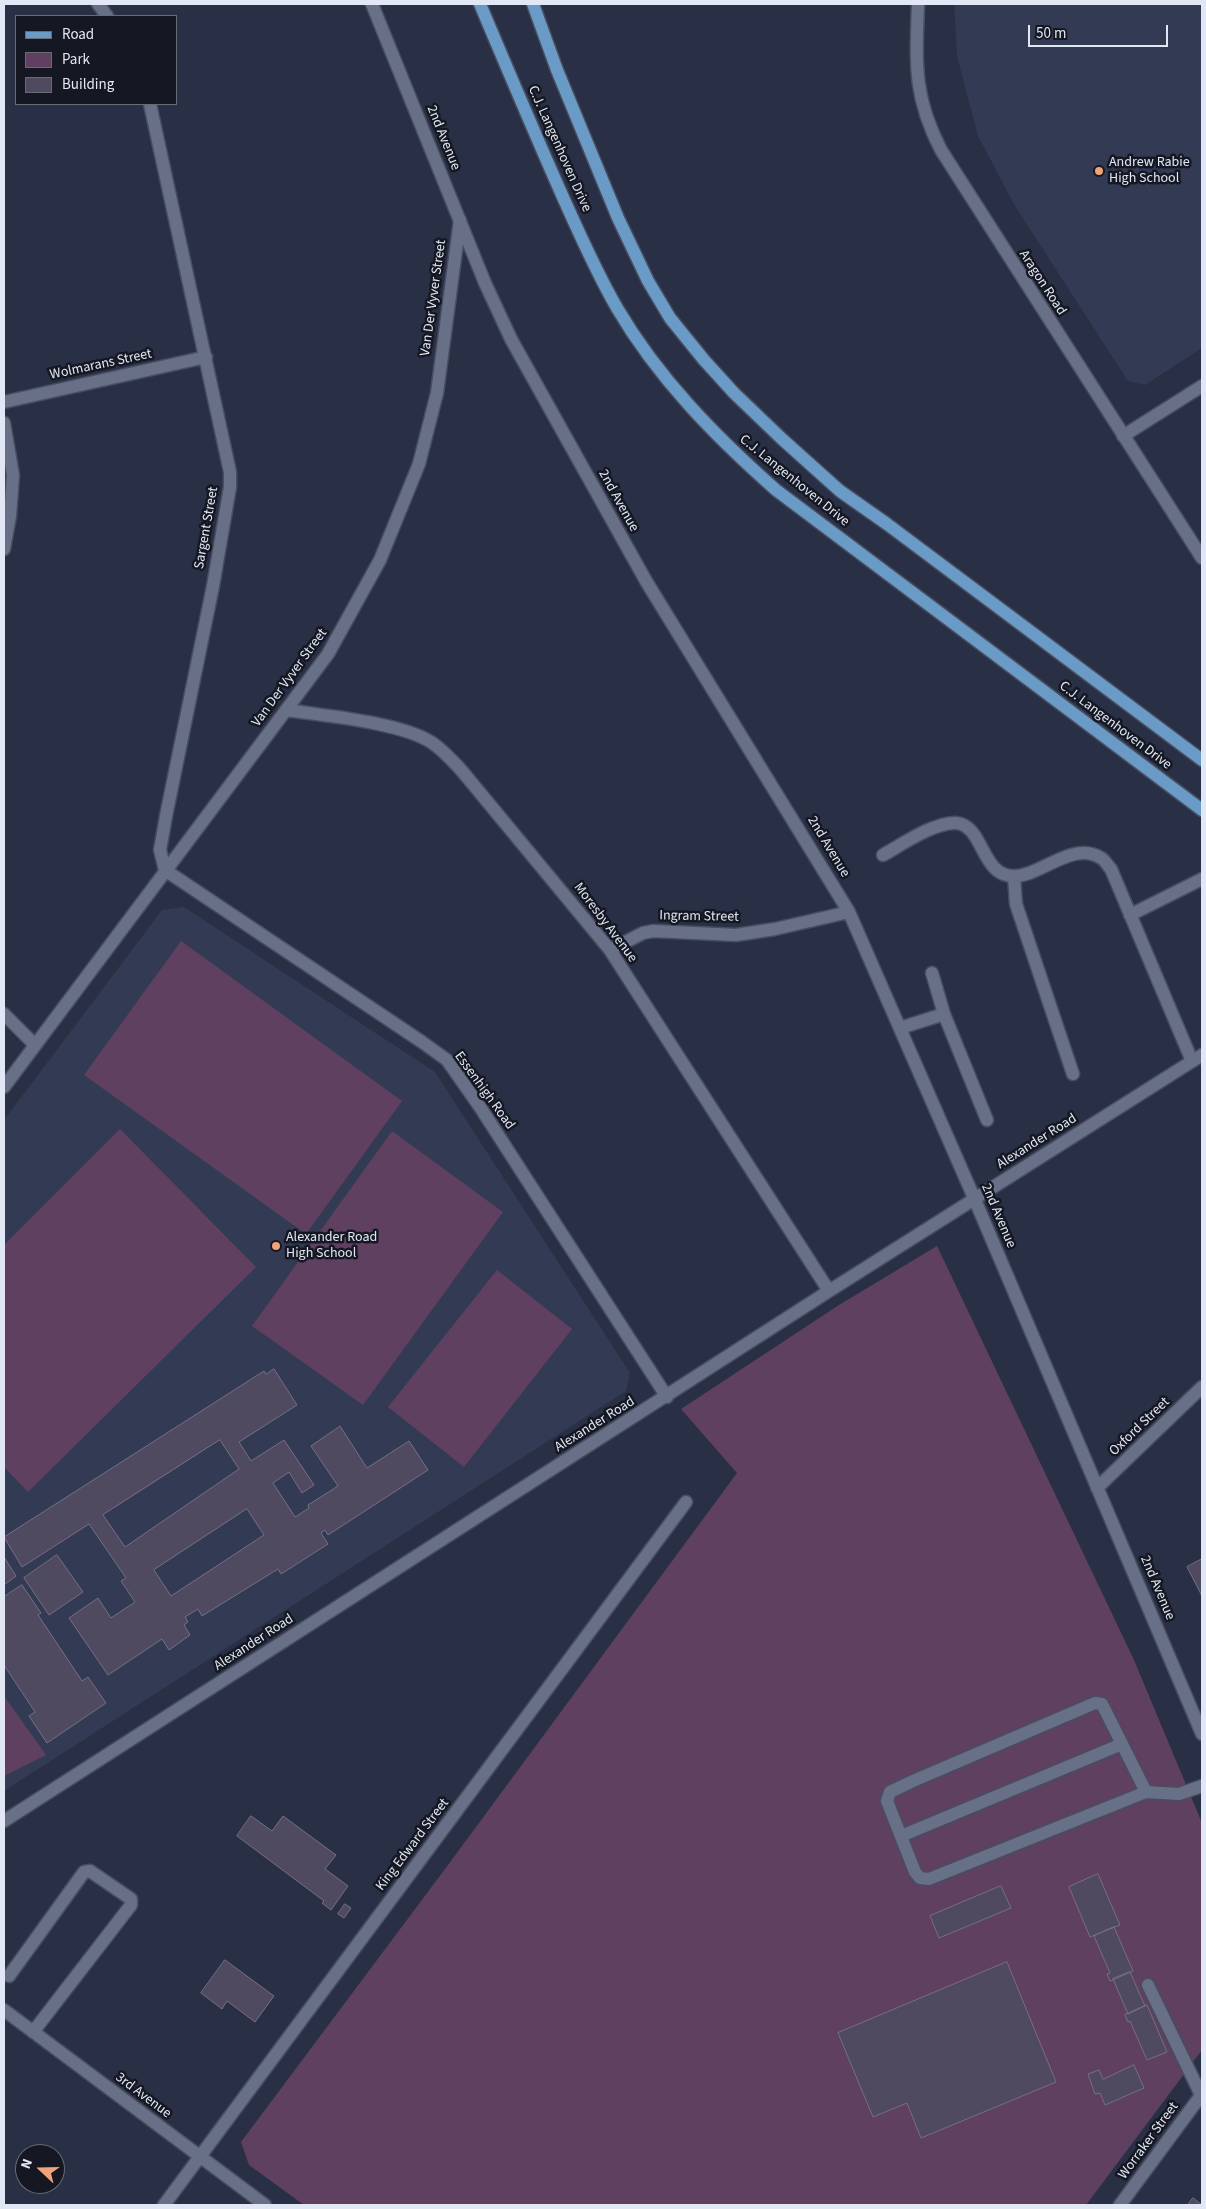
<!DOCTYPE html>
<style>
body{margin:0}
#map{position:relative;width:1206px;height:2209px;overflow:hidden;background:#293045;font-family:"Source Sans 3",sans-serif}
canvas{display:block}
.frame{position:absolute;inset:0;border:5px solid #e2e7f5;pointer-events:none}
.legend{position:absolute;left:15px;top:15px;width:162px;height:90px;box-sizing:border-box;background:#151822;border:1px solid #676b76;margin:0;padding:6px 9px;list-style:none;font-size:15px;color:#e2e7f5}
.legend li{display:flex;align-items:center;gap:10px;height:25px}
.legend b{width:25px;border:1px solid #676b76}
.north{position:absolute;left:15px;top:2144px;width:50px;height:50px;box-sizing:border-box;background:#151822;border:1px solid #676b76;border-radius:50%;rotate:291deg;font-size:14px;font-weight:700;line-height:20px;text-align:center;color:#e2e7f5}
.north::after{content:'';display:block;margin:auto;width:18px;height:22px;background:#f0a27a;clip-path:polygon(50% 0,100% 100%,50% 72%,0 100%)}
.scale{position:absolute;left:1028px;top:25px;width:140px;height:22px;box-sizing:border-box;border:2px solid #e2e7f5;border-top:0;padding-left:6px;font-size:15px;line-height:18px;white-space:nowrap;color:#e2e7f5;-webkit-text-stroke:4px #151822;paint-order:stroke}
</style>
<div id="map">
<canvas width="1206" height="2209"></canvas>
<div class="frame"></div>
<ul class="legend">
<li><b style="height:6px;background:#6a9bc6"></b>Road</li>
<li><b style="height:14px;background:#604061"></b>Park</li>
<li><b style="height:14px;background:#504a61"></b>Building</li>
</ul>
<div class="north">N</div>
<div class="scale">50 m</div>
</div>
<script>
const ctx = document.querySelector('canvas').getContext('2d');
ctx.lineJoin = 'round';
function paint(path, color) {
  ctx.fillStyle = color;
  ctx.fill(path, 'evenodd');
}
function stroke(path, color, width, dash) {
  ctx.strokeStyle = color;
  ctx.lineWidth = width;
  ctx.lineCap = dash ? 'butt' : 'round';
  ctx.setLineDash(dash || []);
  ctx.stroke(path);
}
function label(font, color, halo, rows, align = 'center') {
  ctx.font = font + ' "Source Sans 3",sans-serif';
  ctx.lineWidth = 5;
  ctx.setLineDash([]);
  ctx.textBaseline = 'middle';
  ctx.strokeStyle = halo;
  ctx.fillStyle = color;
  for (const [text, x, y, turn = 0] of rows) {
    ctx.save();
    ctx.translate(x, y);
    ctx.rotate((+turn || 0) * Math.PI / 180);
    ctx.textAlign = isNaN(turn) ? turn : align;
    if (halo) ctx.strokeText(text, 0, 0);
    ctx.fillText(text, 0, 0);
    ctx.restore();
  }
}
paint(new Path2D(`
 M954 4H1202V348L1145 385 1128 381 1015 206 978 136 957 56Z
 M184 907 435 1072 630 1373 626 1391 4 1791V1120L162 910Z`), '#323a54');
paint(new Path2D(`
 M181 941 402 1101 306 1234 84 1075Z
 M120 1129 256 1267 28 1492 4 1467V1245Z
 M392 1131 503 1212 363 1405 252 1326Z
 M937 1246 1134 1660 1202 1823V2050L1086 2205H304L249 2165 241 2142 448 1865 737 1473 681 1409 839 1305Z
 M497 1270 572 1329 464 1467 388 1407Z
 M4 1696 46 1755 4 1776Z`), '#604061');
const building = new Path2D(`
 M274 1369 297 1405 239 1442 251 1461 284 1440 314 1485 302 1493 289 1472 273 1483 295 1517 309 1508 308 1505 338 1486 311 1446 340 1426 367 1468 409 1441 428 1470 328 1535 325 1530 321 1533 328 1544 281 1574 278 1569 202 1616 198 1609 185 1617 188 1622 184 1625 190 1635 169 1650 162 1639 108 1675 69 1618 98 1598 111 1618 135 1602 121 1581 126 1578 89 1524 22 1567 4 1537 264 1371 266 1374ZM220 1440 239 1469 125 1547 103 1515ZM247 1509 264 1535 171 1596 154 1570Z
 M57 1555 83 1592 49 1615 24 1578Z
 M4 1557 16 1576 4 1585Z
 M1202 1559V1596L1187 1567Z
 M22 1585 41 1613 38 1615 82 1681 88 1677 106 1703 47 1743 29 1716 35 1712 4 1665V1597Z
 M251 1816 272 1831 283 1816 336 1855 325 1869 348 1886 331 1910 322 1903 324 1901 237 1836Z
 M1098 1874 1120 1925 1090 1937 1069 1887Z
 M1001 1886 1011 1908 939 1938 930 1916Z
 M345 1904 351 1908 344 1918 338 1914Z
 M1114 1927 1133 1971 1110 1981 1107 1974 1110 1973 1094 1936Z
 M225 1960 274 1996 255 2022 227 2001 222 2009 201 1993Z
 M1007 1962 1056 2082 921 2138 907 2103 873 2117 838 2033Z
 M1130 1972 1145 2006 1128 2014 1113 1979Z
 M1147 2005 1167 2052 1147 2060 1130 2021 1128 2022 1125 2015Z
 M1134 2065 1144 2088 1105 2105 1100 2093 1095 2094 1088 2074 1099 2070 1103 2079Z
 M1193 2198 1202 2205H1188Z`);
paint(building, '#504a61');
stroke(building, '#756e86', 1);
const minor = new Path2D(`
 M98 4 107 16
 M372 4 485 283 511 339 646 581 849 912 975 1200 1202 1734
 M918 4C916 63 913 96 941 150L1202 558
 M150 104 230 472V487L213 586 166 816 160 850 165 870 422 1042 447 1060 480 1107 667 1397
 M4 402 206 357
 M4 423 13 475 10 516 4 549
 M1123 436 1202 386
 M287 710C325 716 399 722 431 742 443 750 452 760 462 771L610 950 829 1291
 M883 855C901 845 934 822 956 823 984 825 981 877 1014 876 1041 876 1073 840 1101 858 1105 860 1108 866 1111 869L1192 1061
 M1014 876 1016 904 1073 1074
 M1130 915 1202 879
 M610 950 643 933 653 931 736 935 775 929 849 912
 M932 973 944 1014 987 1120
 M4 1014 35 1045
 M900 1028 944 1014
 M4 1087 328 654 380 560 419 464 437 393 460 220
 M1097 1488 1202 1387
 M1146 1792 1102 1704 1095 1703 913 1781 890 1792 887 1801 915 1872 920 1878 929 1879 1146 1792 1179 1794 1202 1786
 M4 1821 829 1291 1202 1055
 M901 1836 1122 1744
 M9 1976 84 1872 90 1871 131 1899V1905L33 2032
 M1148 1985 1201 2095
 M4 2010 265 2205
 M164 2205 686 1502
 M1120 2205 1202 2094`);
const major = new Path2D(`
 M480 4C507 68 534 132 562 195 579 233 596 272 617 308 658 378 715 436 776 490L1202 810
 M533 4 557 70 618 218 648 281 670 318 704 360 734 393 782 439 840 491 887 524 1202 760`);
stroke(minor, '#484d60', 15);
stroke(major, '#484d60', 15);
stroke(minor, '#687088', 12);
stroke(major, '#6a9bc6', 12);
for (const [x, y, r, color] of [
 [1099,171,5,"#f0a27a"],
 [276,1246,5,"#f0a27a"]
]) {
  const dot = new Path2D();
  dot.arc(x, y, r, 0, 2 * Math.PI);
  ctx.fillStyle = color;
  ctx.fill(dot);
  stroke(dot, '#151822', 2);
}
label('14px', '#e2e7f5', '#151822', [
 ["2nd Avenue",443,138,68],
 ["C.J. Langenhoven Drive",559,149,66],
 ["Aragon Road",1042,283,57],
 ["Van Der Vyver Street",434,298,-82],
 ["Wolmarans Street",101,365,-12],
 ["C.J. Langenhoven Drive",794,481,39],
 ["2nd Avenue",618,501,61],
 ["Sargent Street",207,528,-80],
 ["Van Der Vyver Street",290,678,-54],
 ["C.J. Langenhoven Drive",1115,726,37],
 ["2nd Avenue",828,847,59],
 ["Ingram Street",699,917,1],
 ["Moresby Avenue",605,923,53],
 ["Essenhigh Road",484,1091,54],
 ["Alexander Road",1037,1142,-32],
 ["2nd Avenue",998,1216,67],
 ["Alexander Road",595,1425,-32],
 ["Oxford Street",1140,1427,-44],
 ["2nd Avenue",1157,1588,67],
 ["Alexander Road",254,1643,-33],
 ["King Edward Street",413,1845,-53],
 ["3rd Avenue",143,2096,37],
 ["Worraker Street",1149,2141,-54]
]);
label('14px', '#e2e7f5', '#151822', [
 ["Andrew Rabie",1109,163],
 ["High School",1109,179],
 ["Alexander Road",286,1238],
 ["High School",286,1254]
], 'left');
</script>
